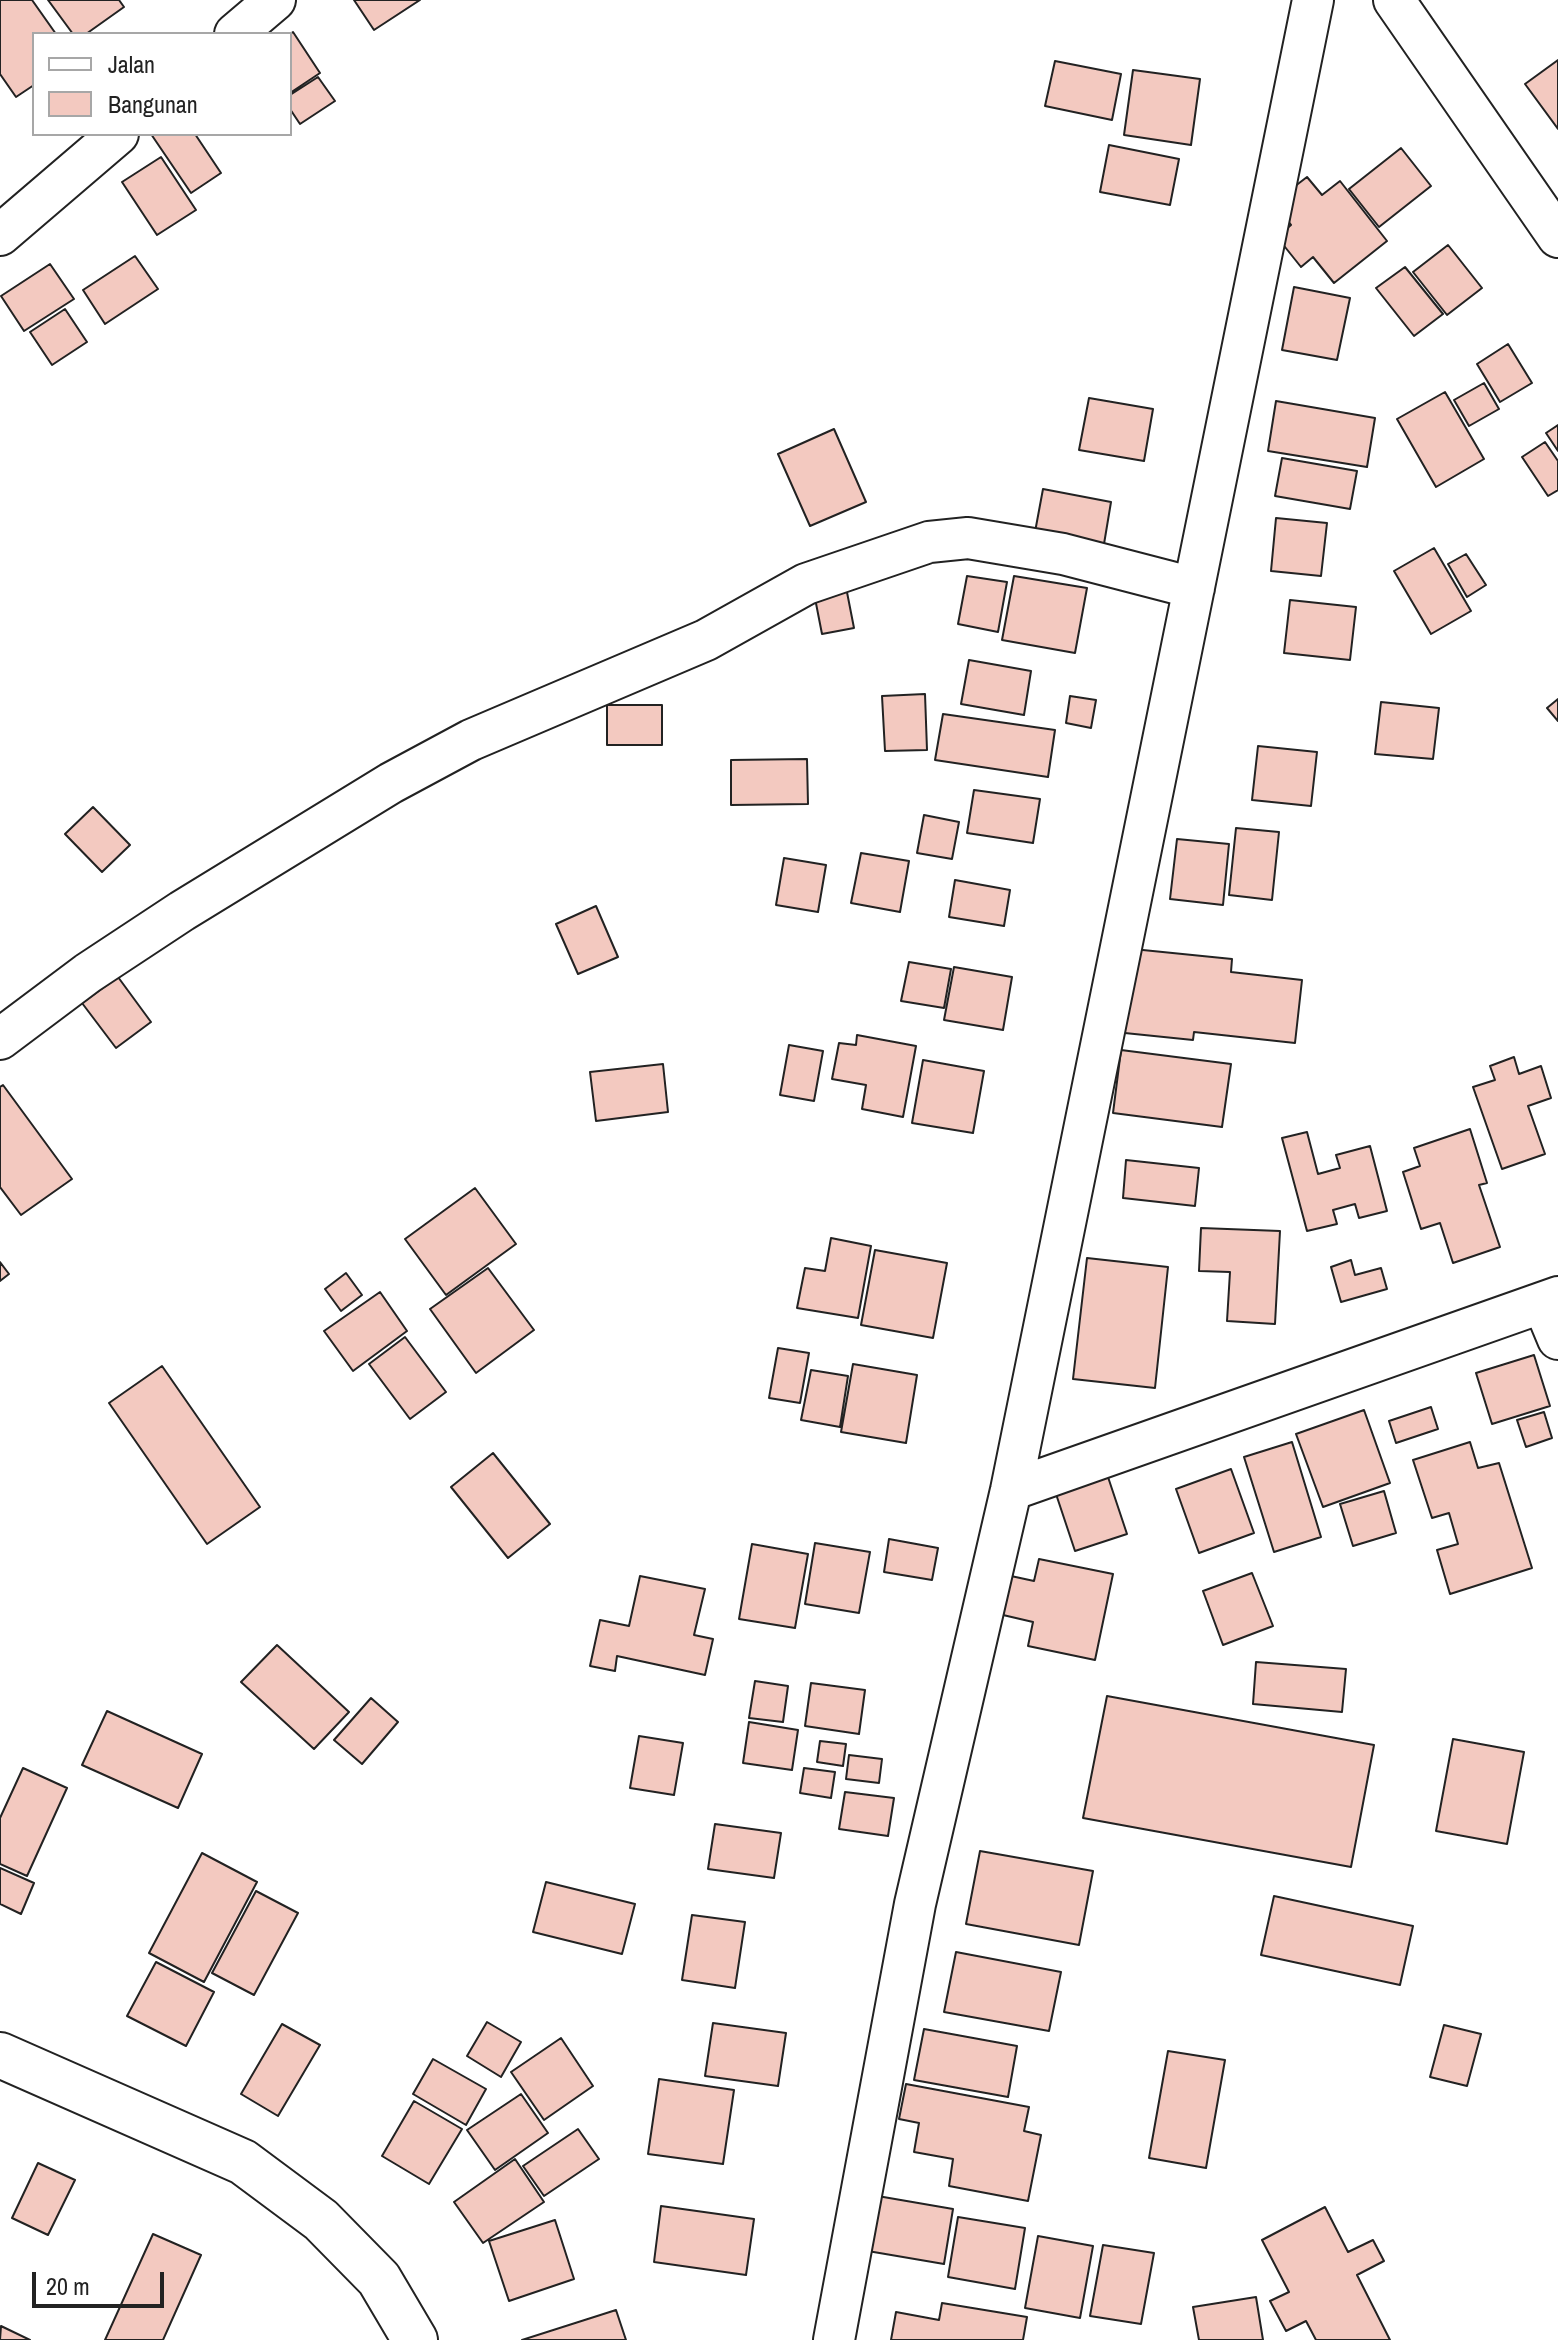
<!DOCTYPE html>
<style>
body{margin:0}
#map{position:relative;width:1558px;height:2340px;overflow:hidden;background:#fff;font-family:"Archivo Narrow",sans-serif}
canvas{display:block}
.legend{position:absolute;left:32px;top:32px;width:260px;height:104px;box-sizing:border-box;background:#fff;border:2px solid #a7a7a7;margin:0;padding:10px 14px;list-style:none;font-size:24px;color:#222}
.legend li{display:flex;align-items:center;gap:16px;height:40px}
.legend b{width:40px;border:2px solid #a7a7a7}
.scale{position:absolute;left:32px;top:2272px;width:132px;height:36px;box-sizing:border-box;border:4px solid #222;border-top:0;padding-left:10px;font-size:24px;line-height:28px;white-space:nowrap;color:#222;-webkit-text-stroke:6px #fff;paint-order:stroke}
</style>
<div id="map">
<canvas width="1558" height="2340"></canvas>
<ul class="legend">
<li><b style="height:10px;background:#fff"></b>Jalan</li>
<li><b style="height:22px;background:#f3c9c0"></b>Bangunan</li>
</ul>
<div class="scale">20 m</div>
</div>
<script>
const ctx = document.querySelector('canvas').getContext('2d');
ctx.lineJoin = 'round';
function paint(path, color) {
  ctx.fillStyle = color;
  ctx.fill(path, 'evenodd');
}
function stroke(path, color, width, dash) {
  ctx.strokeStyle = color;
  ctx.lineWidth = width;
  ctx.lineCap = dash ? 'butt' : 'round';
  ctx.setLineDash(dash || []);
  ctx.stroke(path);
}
const building = new Path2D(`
 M0 0H32L56 34H34V85L16 97 0 74Z
 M48 0H119L124 7 86 34H73Z
 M354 0H420L374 30Z
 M293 32 320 73 290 93V34Z
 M1558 60V129L1525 84Z
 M1055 61 1121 74 1112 120 1045 106Z
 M1133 70 1200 79 1191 145 1124 135Z
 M318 77 335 101 300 124 290 109V95Z
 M151 134H195L221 173 191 193Z
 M1109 145 1179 159 1170 205 1100 192Z
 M1401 148 1431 186 1379 227 1349 189Z
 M161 157 196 210 157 235 122 182Z
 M1307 177 1322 195 1340 181 1387 241 1334 283 1313 257 1301 267 1277 237 1291 225 1273 203Z
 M1448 245 1482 288 1447 315 1413 272Z
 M135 256 158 289 105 324 83 290Z
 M50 264 74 299 24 331 1 296Z
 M1405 267 1443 314 1414 336 1376 288Z
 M1294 287 1350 298 1337 360 1282 350Z
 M65 309 87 342 52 365 30 332Z
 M1508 344 1532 383 1500 402 1477 364Z
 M1484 383 1499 409 1469 426 1454 400Z
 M1445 392 1484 459 1436 487 1397 419Z
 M1089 398 1153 409 1144 461 1079 450Z
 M1276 401 1375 418 1367 467 1268 451Z
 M1558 425V451L1546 433Z
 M834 429 866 502 810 526 778 454Z
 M1545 442 1558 461V490L1548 496 1522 457Z
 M1282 458 1357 471 1350 509 1275 496Z
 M1043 489 1111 502 1104 544 1035 532Z
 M1276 518 1327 523 1321 576 1271 571Z
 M1434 548 1471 611 1431 634 1394 571Z
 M1466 554 1486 585 1467 597 1448 564Z
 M967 576 1007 582 998 632 958 624Z
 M1014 576 1087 588 1075 653 1002 640Z
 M845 582 854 628 822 634 813 588Z
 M1290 600 1356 607 1350 660 1284 653Z
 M969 660 1031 671 1024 715 961 704Z
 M925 694 927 750 885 751 882 696Z
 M1070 696 1096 700 1091 728 1066 723Z
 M1558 699V721L1547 708Z
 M1381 702 1439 708 1433 759 1375 754Z
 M607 705H662V745H607Z
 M943 714 1055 730 1048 777 935 760Z
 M1258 746 1317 752 1311 806 1252 800Z
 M807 759 808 804 731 805V760Z
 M974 790 1040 799 1033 843 967 833Z
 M93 807 130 845 102 872 65 834Z
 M924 815 959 822 952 859 917 853Z
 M1236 828 1279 832 1272 900 1229 895Z
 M1177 839 1229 844 1223 905 1170 899Z
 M861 853 909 861 900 912 851 903Z
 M784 858 826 865 818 912 776 905Z
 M955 880 1010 890 1004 926 949 917Z
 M596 906 618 957 578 974 556 924Z
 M1123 948 1232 959 1231 972 1302 980 1295 1043 1194 1032 1193 1040 1115 1032Z
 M909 962 951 969 944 1008 901 1001Z
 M954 967 1012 977 1003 1030 944 1020Z
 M118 977 151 1022 116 1048 82 1003Z
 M857 1035 916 1046 903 1117 862 1109 866 1085 832 1079 839 1043 856 1045Z
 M789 1045 823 1051 814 1101 780 1095Z
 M1121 1050 1231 1064 1222 1127 1113 1113Z
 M1514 1057 1519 1074 1541 1066 1551 1098 1528 1106 1545 1154 1502 1169 1473 1087 1495 1080 1490 1066Z
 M923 1060 984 1071 973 1133 912 1123Z
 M663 1064 668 1112 596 1121 590 1072Z
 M3 1085 72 1179 21 1215 0 1187V1087Z
 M1470 1129 1487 1183 1479 1185 1500 1247 1453 1263 1440 1223 1421 1229 1403 1172 1420 1166 1414 1148Z
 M1307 1132 1318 1174 1340 1168 1336 1155 1370 1146 1387 1211 1359 1218 1355 1204 1333 1210 1337 1224 1307 1231 1282 1138Z
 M1126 1160 1199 1168 1195 1206 1123 1198Z
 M475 1188 516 1244 446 1295 405 1239Z
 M1201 1228 1280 1231 1275 1324 1227 1321 1230 1272 1199 1271Z
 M831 1238 871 1246 858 1318 797 1308 805 1268 825 1271Z
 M875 1250 947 1263 933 1338 861 1325Z
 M1087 1258 1168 1267 1155 1388 1073 1379Z
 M1351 1260 1355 1275 1381 1268 1387 1289 1341 1302 1331 1267Z
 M0 1262 9 1274 0 1281Z
 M488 1268 534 1330 476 1373 430 1309Z
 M346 1273 362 1295 341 1311 325 1289Z
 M380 1292 407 1331 353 1371 324 1331Z
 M405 1337 446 1392 410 1419 369 1364Z
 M778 1348 809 1353 800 1403 769 1398Z
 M1534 1355 1550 1406 1492 1424 1476 1373Z
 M853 1364 917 1375 906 1443 841 1432Z
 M162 1366 260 1507 207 1544 109 1403Z
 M811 1370 848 1376 840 1427 801 1420Z
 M1431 1407 1438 1429 1396 1443 1389 1421Z
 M1364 1410 1390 1483 1323 1507 1296 1434Z
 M1544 1412 1552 1438 1526 1447 1517 1420Z
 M1292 1442 1321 1537 1274 1552 1244 1457Z
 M1470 1442 1478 1468 1499 1463 1532 1568 1450 1594 1437 1550 1458 1544 1449 1513 1432 1518 1413 1460Z
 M493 1453 550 1524 508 1558 451 1487Z
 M1105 1468 1127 1534 1075 1551 1053 1485Z
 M1231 1469 1254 1533 1199 1553 1176 1489Z
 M1384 1491 1396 1533 1353 1546 1340 1504Z
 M889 1539 938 1548 932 1580 884 1572Z
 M815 1543 870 1552 859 1613 805 1604Z
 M752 1544 808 1554 795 1628 739 1619Z
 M1039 1559 1113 1574 1095 1660 1028 1646 1033 1622 1003 1615 1011 1576 1034 1581Z
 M1252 1573 1273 1626 1223 1645 1203 1591Z
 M640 1576 705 1589 694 1635 713 1639 705 1675 617 1656 615 1671 590 1666 600 1620 629 1626Z
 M277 1645 349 1712 314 1749 241 1682Z
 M1256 1662 1346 1669 1342 1712 1253 1704Z
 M755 1681 788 1686 783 1722 749 1718Z
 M811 1683 865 1690 859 1734 805 1726Z
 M1107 1696 1374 1745 1351 1867 1083 1818Z
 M371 1698 398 1722 362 1764 334 1740Z
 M107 1711 202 1754 178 1808 82 1765Z
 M749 1722 798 1730 792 1770 743 1763Z
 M639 1736 683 1743 674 1795 630 1788Z
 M1453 1739 1524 1752 1507 1844 1436 1831Z
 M820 1741 846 1744 843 1766 817 1762Z
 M849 1755 882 1759 879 1783 846 1779Z
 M23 1768 67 1788 27 1876 0 1864V1818Z
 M804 1768 835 1772 831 1798 800 1793Z
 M845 1792 894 1798 888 1836 839 1829Z
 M715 1824 781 1833 774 1878 708 1869Z
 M980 1851 1093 1871 1079 1945 966 1924Z
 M202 1853 257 1882 204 1982 149 1953Z
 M0 1868 34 1883 21 1914 0 1904Z
 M546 1882 635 1904 622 1954 533 1932Z
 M256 1891 298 1913 254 1995 212 1973Z
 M1274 1896 1413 1926 1400 1985 1261 1955Z
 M692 1915 745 1922 735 1988 682 1980Z
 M956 1952 1061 1972 1049 2031 944 2012Z
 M156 1962 214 1992 186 2046 127 2016Z
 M487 2022 521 2042 501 2077 467 2056Z
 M713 2023 786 2033 778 2086 705 2076Z
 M282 2024 320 2045 278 2116 241 2094Z
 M1444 2025 1481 2034 1467 2086 1430 2077Z
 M924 2029 1017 2046 1008 2097 914 2080Z
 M561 2038 593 2086 544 2120 511 2072Z
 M1168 2051 1225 2060 1206 2168 1149 2158Z
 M433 2059 486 2089 466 2125 413 2094Z
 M659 2079 734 2090 723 2164 648 2154Z
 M906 2084 1029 2107 1024 2131 1041 2135 1028 2201 949 2186 953 2159 914 2152 919 2123 899 2119Z
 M521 2094 548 2133 495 2170 467 2130Z
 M414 2101 462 2129 429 2184 382 2156Z
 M578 2129 599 2159 544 2196 523 2166Z
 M515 2159 544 2202 483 2243 454 2202Z
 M38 2163 75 2180 48 2235 12 2218Z
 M866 2194 953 2209 944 2264 856 2249Z
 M661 2206 754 2219 746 2275 654 2262Z
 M1325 2207 1348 2252 1373 2240 1384 2261 1357 2275 1390 2340H1316L1306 2321 1286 2331 1270 2301 1289 2292 1262 2240Z
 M958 2217 1025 2228 1015 2289 948 2277Z
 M555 2220 574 2279 509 2301 489 2241Z
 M153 2234 201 2255 163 2340H105Z
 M1038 2236 1093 2246 1080 2318 1025 2308Z
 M1103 2245 1154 2253 1141 2324 1090 2316Z
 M1256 2297 1263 2340H1199L1193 2307Z
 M942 2303 1027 2317 1023 2340H891L896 2312 939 2320Z
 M616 2310 626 2340H522Z
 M1 2326 30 2340H0Z`);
paint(building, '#f3c9c0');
stroke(building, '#222', 2);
const minor = new Path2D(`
 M1394 0 1558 237
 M235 34 275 0
 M0 235 118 134
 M0 1039 88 973 182 911 391 783 471 740 706 640 806 584 929 542 968 538 1063 554 1194 588
 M1543 1303 1558 1339
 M1011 1490 1558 1297
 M834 2340 915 1904 1011 1490 1313 0`);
const trunk = new Path2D(`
 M0 2055 243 2162 321 2220 379 2279 415 2340`);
stroke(minor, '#222', 44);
stroke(trunk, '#222', 48);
stroke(minor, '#fff', 40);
stroke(trunk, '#fff', 44);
</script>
